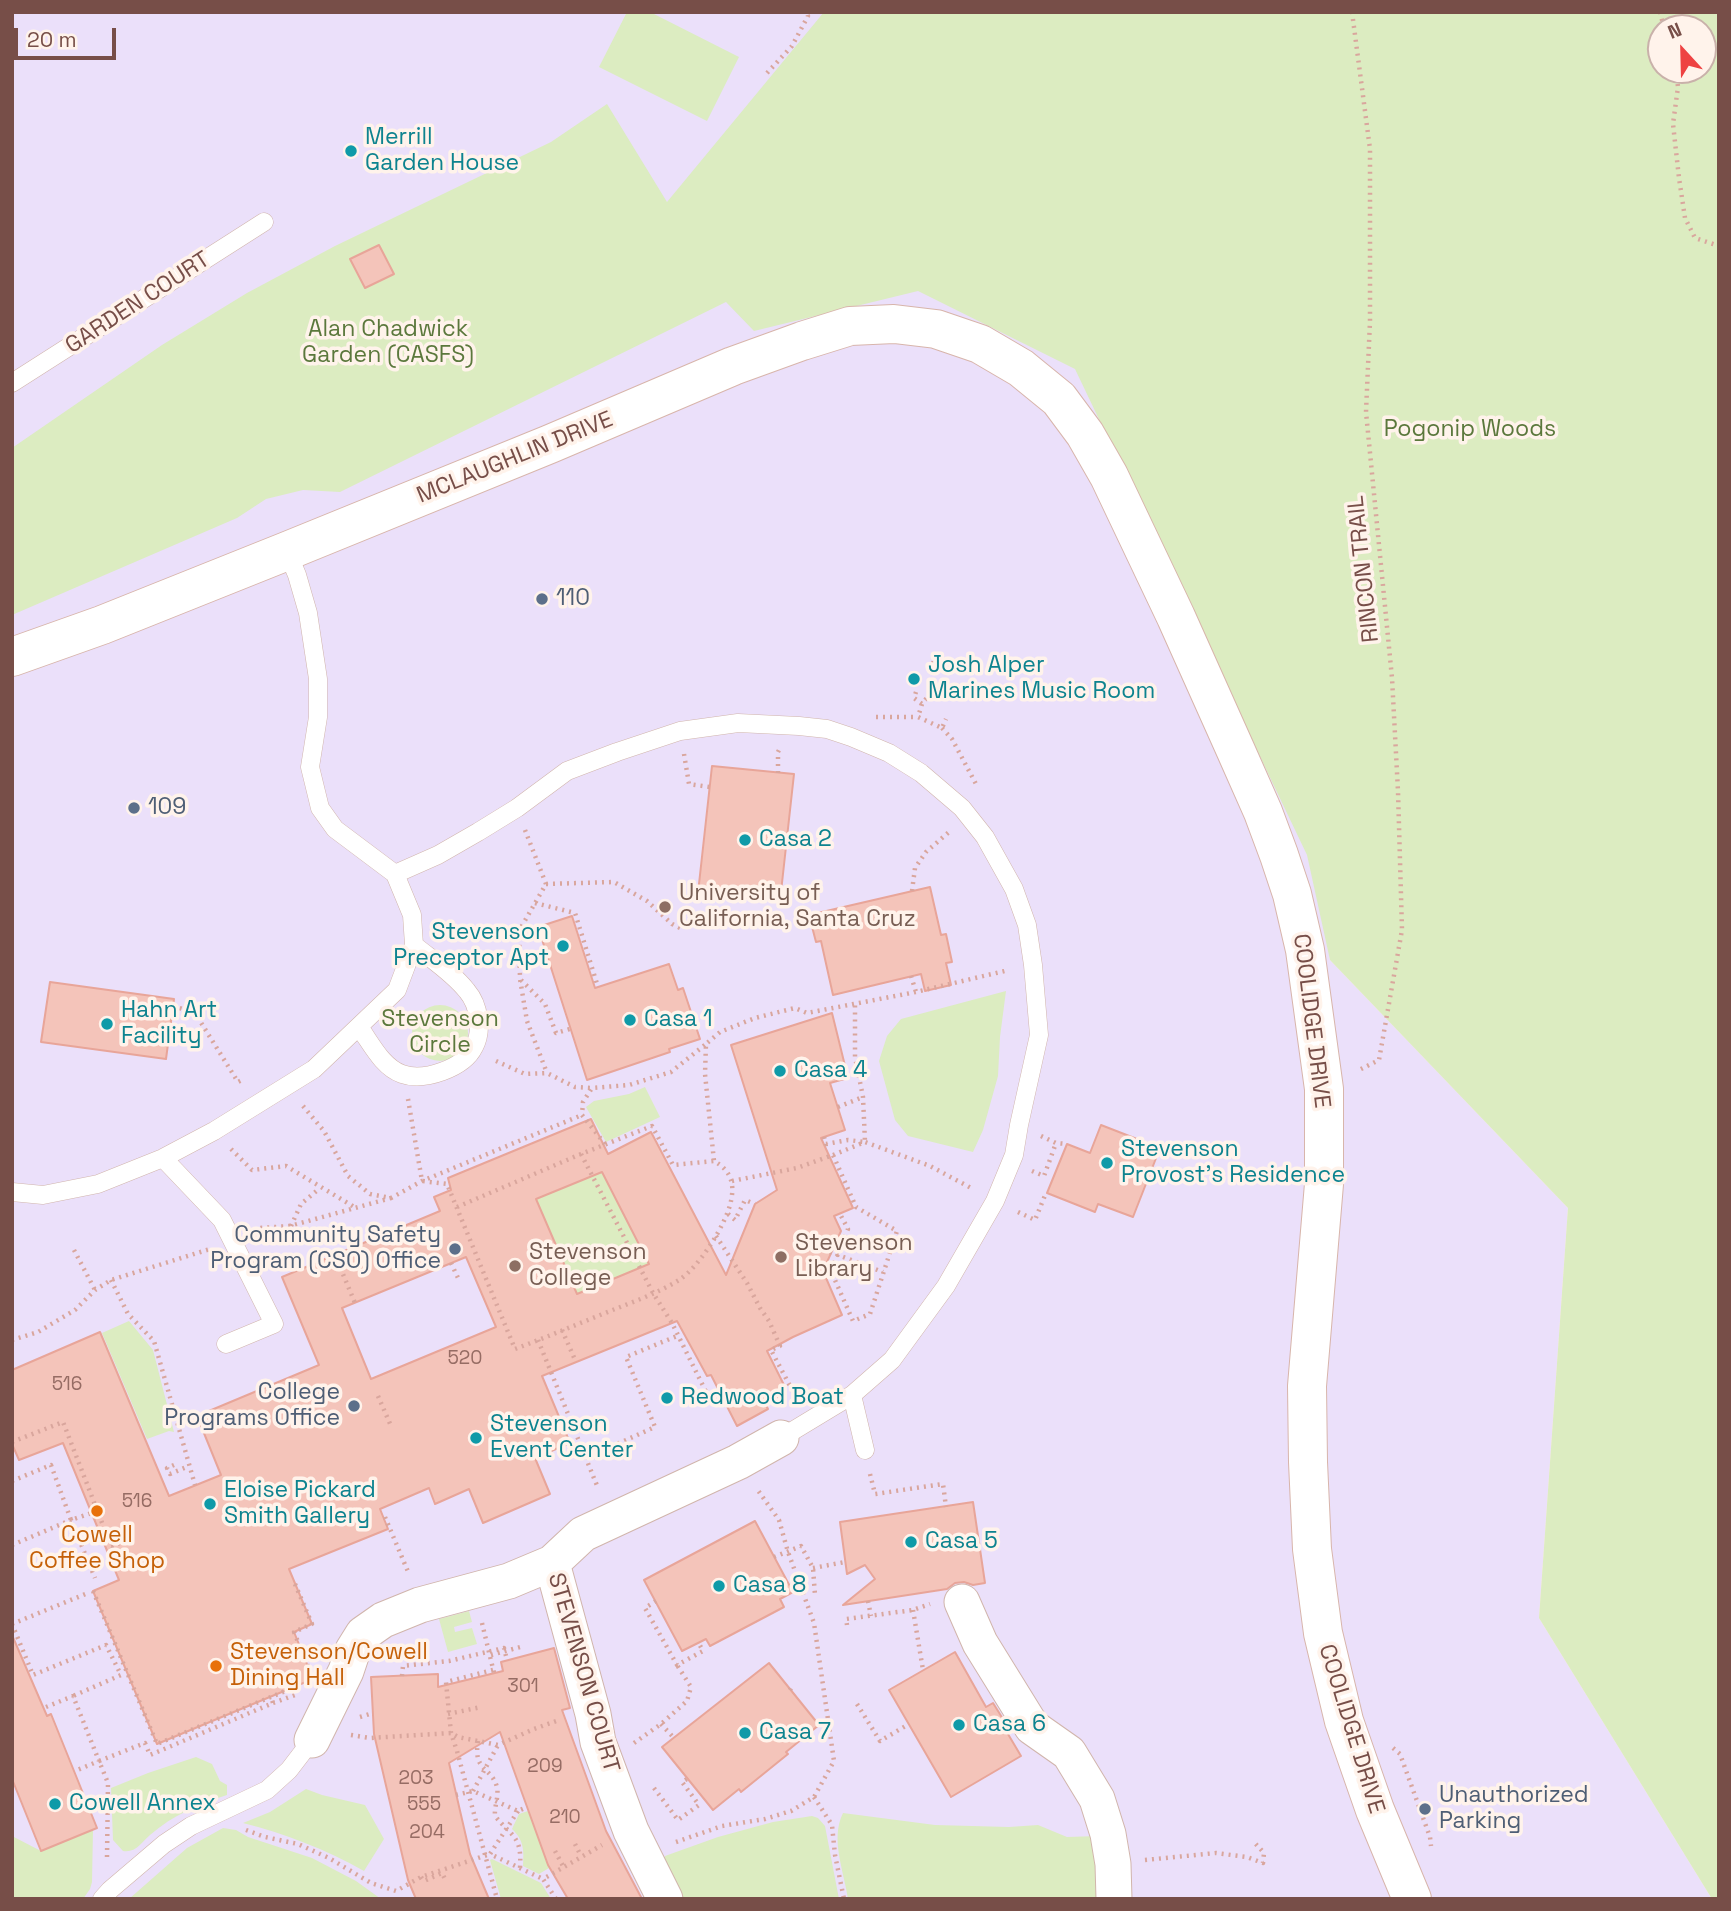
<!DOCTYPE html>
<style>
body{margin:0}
#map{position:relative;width:1731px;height:1911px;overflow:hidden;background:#fdede3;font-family:"Space Grotesk",sans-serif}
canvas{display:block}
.frame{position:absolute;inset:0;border:14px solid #774e48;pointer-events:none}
.north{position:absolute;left:1647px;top:14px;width:70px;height:70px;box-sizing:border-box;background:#fff3eb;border:2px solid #c9b1aa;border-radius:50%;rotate:338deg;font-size:19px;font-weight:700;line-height:28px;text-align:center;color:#774e48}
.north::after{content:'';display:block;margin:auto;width:24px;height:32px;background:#ee4242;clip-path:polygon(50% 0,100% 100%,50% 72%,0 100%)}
.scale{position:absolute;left:14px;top:28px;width:102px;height:32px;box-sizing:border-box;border:4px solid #774e48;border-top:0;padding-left:9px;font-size:21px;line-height:24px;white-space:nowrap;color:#774e48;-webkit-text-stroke:5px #fff3eb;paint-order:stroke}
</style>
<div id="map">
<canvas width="1731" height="1911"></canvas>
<div class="frame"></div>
<div class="north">N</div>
<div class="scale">20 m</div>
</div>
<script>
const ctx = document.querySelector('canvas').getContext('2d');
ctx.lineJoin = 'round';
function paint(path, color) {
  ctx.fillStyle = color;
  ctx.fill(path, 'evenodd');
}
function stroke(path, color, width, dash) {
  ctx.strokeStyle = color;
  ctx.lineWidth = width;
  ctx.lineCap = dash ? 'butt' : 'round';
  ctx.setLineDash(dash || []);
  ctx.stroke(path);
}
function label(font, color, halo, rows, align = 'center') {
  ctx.font = font + ' "Space Grotesk",sans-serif';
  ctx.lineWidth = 7;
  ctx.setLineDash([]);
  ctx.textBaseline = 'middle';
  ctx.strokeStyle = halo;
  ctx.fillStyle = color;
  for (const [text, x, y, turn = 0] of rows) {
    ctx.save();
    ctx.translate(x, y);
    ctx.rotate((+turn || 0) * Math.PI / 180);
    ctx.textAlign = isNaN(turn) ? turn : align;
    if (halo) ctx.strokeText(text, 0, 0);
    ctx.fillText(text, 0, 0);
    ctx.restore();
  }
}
paint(new Path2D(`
 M12 12H1046L1250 49 1330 960 1568 1208 1539 1618 1712 1899H12Z`), '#ebe0fa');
paint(new Path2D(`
 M627 12H650L739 57 707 121 599 67Z
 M824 12H1719V1899H1712L1539 1618 1568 1208 1330 960 1307 855 1075 369 918 291 754 331 726 302 340 492 303 490 266 499 237 518 12 615V448L162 345 247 293 335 246 551 142 607 104 667 202ZM1661 28H1703V70H1661Z
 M1006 991 1000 1037 998 1076 983 1130 973 1152 908 1136 895 1120 879 1061 887 1036 901 1019Z
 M412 1033a28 28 0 1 1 56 0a28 28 0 1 1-56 0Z
 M645 1087 660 1117 606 1142 586 1107 594 1101 629 1094Z
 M602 1172 649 1264 577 1294 536 1199Z
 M129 1321 153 1350 174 1432 169 1431 147 1439 102 1333Z
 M469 1611 472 1622 454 1627 455 1632 472 1628 477 1644 448 1652 439 1619Z
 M196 1757 212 1764 220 1781 227 1785V1795C199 1804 173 1815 150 1835 141 1843 136 1853 123 1851L113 1840 111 1788 148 1773Z
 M306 1789 322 1795 365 1805 384 1839 364 1871C325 1849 286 1834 243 1823L270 1812Z
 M528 1811 549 1868 539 1874 523 1866C524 1851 524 1840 512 1829L519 1814Z
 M843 1813 935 1825 1009 1827 1038 1825 1067 1837 1098 1836 1104 1899H848C844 1871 830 1839 843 1813Z
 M812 1816 818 1818 825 1826 839 1899H683L662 1864 665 1856 718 1837 773 1822Z
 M223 1828 236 1830 248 1837 312 1858 356 1881 381 1899H129L187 1848Z
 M93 1830 92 1882 90 1889 83 1899H12V1836L41 1851Z
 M492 1859 541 1883 551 1899H501L490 1860Z`), '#dcecc1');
const building = new Path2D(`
 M379 245 394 274 365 288 350 259Z
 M712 766 794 774 780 901 698 893Z
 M930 887 941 935 946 934 952 962 946 963 951 985 925 991 921 974 833 995 821 941 816 942 809 915Z
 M572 916 595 988 669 964 678 990 683 988 700 1039 669 1049 670 1052 587 1080 538 927Z
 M50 982 174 999 166 1059 41 1042Z
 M832 1013 848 1078 830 1083 845 1130 821 1138 853 1208 834 1216 841 1231 823 1271 842 1315 793 1337 767 1351 785 1387 779 1391 781 1395 765 1403 768 1409 737 1426 711 1375 707 1376 677 1321 542 1376 570 1443 535 1458 550 1494 483 1523 469 1489 435 1504 429 1488 380 1509 388 1529 289 1569 312 1624 294 1632 313 1679 157 1744 93 1591 119 1580 63 1443 19 1460 12 1444V1370L100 1332 169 1496 221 1475 197 1416 319 1365 282 1277 440 1211 434 1197 451 1190 448 1178 591 1119 608 1154 651 1132 726 1275 755 1204 777 1190 731 1045ZM602 1172 649 1264 577 1294 536 1199ZM466 1257 496 1327 371 1379 342 1308Z
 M1101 1125 1160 1148 1133 1217 1098 1204 1095 1212 1047 1193 1067 1144 1090 1153Z
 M973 1502 985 1583 973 1585 964 1582 955 1583 947 1589 843 1605 875 1579 865 1565 847 1574 840 1522Z
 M755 1521 793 1592 780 1599 784 1607 710 1646 706 1639 682 1651 644 1580Z
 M12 1635 47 1716 51 1714 97 1828 41 1851 12 1779Z
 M554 1648 570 1708 562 1710 606 1831 642 1899H568L548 1865 500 1732 449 1763 470 1854 489 1899H416L408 1880 374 1734 371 1677 438 1674V1687L503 1671 501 1662Z
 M955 1652 986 1707 993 1703 1008 1727 1005 1729 1021 1756 951 1797 889 1690Z
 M769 1663 819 1725 786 1752 788 1754 741 1792 739 1789 713 1810 662 1747Z`);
paint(building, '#f4c4ba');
stroke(building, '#e8a599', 2);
const lane = new Path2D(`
 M12 383 264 222
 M395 874 438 855 478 832 517 808 567 771 617 752 680 731 738 723 799 726 827 729 851 737 889 753 921 773 962 808 985 837 1014 889 1027 925 1033 965 1039 1035 1019 1125 1014 1155 995 1201 946 1286 892 1360 852 1395 781 1438
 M359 1027C371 1043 382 1067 402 1074 424 1082 464 1068 474 1047 483 1031 479 1005 467 991 453 973 431 959 414 945
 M163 1158 222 1220 274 1324 226 1344
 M12 1192 43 1195 98 1184 163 1158 214 1131 314 1069 397 990 414 945 412 915 395 874 335 829 320 808 310 767 318 717V679L308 613 297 575 287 551
 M852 1395 865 1450
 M102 1899 110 1890 164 1844 191 1826 267 1790 289 1770 312 1740`);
const street = new Path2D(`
 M552 1563 593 1714 598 1742 631 1831 665 1899
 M962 1602 980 1643 1032 1727 1069 1753 1097 1799 1108 1834 1113 1864 1114 1899
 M312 1740 346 1671 353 1650 363 1634 383 1620 420 1605 509 1581 552 1563 583 1534 738 1462 781 1438`);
const secondary = new Path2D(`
 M12 657 102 625 287 551 550 444 733 366 802 341 850 326 894 324 936 329 980 344 1021 368 1059 399 1085 434 1109 476 1176 617 1236 751 1263 812 1279 855 1292 894 1305 950 1324 1089V1184L1307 1386 1308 1462 1312 1549 1323 1633 1344 1721 1375 1810 1412 1899`);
stroke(lane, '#d1b5ac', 19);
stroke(street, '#d1b5ac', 37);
stroke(secondary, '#d8b5ab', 40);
stroke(new Path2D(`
 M1352 12 1370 149V321L1366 412 1392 678 1398 791 1402 930 1379 1060 1359 1070
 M1660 12 1664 28
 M1676 70 1678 87 1673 124 1679 178 1685 218 1695 238 1719 246
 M767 73 792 46 808 16 807 12
 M931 663 936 664 933 690 922 704 918 717 942 728 946 719
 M933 690H941
 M916 692 914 698 922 704
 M876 717H918
 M942 728 952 739 976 784
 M684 754 689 784 710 787
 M778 773V752L779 750
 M525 830 546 884 519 931 520 979 527 1021 547 1073
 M546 884 614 882 647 901 672 924 684 930
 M912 891 915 868 926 852 949 832
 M535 903 575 913 598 987
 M911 976 916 992
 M521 980 545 1004 556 1033 570 1029
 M173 1006 195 1013 238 1082 242 1080
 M496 1061 525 1074 547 1073 575 1087 592 1088
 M408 1099 422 1181 447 1184 515 1349C547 1337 578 1324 610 1311 633 1302 658 1293 679 1280 699 1267 726 1225 731 1201 735 1182 730 1170 714 1161L705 1074 706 1044 720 1032 755 1018 795 1008 807 1013 916 992 1009 970
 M303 1106 324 1131 348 1176 370 1194 391 1198 422 1181 582 1115
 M838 1107 863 1097
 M1041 1136 1056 1143 1067 1144
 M824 1137 826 1144 848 1140 865 1142 863 1097 855 1057V1004
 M605 1144 582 1115 583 1102 592 1088 629 1085 671 1072 706 1044
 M231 1149 252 1170 286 1166 356 1208
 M581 1154 653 1293 672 1323 712 1404 723 1398
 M833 1155 865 1142 930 1166 973 1189
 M1032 1171 1044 1176 1056 1143
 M732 1181 797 1168 833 1155 856 1207 897 1231 870 1314 853 1321 831 1271 848 1229 840 1214
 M457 1207 581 1154 652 1126 673 1165 714 1161
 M1018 1212 1035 1220 1046 1193
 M728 1214 735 1220 745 1200 755 1204
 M291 1226 301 1204 320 1188
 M254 1231 260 1228 290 1226 391 1198
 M716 1236 747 1283 760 1308 769 1321 780 1346 771 1350 798 1401
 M74 1250 95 1290
 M830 1252 883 1272
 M335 1255 355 1303
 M451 1263 459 1280
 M111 1280 128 1314 154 1341 195 1485
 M562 1330 576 1362
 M12 1340 38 1332 75 1310 95 1290 111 1280 210 1249
 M538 1340 598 1488
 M378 1396 391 1426
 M12 1442 63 1422 111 1546 122 1567
 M586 1458 655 1427 626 1357 677 1336
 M174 1465 167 1468 170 1474 189 1466
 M870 1474 875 1494 943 1484 946 1507
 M12 1481 51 1465 71 1520 106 1508
 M385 1517 409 1574
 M12 1545 71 1520 95 1578
 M111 1546 120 1543
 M774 1557 801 1546 813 1568 815 1595
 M813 1568 845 1562
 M295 1584 312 1624 294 1632 309 1669
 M93 1591 157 1744 300 1685
 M656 1601 645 1608 677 1665 703 1651 698 1642
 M868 1601 871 1616
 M913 1610 923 1670
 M482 1623 494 1673
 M12 1624 33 1675 106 1645 121 1675 73 1696
 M12 1624 88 1593
 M847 1625 846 1619 913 1610 930 1604
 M491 1655 524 1646
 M493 1670 446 1682 451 1733 457 1751 497 1899
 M402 1676 403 1666 449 1661 504 1648 507 1660
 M790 1690 791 1688
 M273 1703 295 1695
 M857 1704 880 1741 909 1724
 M46 1707 73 1696 99 1761 75 1771
 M448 1714 481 1707
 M360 1717 373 1713
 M661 1724 674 1738
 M351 1735 370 1738 451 1733 458 1737 498 1745 534 1729 559 1720
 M478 1741C473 1772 491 1766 497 1787 499 1797 494 1807 495 1816 513 1838 522 1836 520 1868
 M634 1743 661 1724 687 1701 691 1687 677 1665
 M1393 1748 1400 1754 1430 1837 1431 1846
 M654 1788 678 1820 699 1805 682 1782 687 1779
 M473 1791 498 1745
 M456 1795 473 1791 518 1811 527 1807
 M814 1797 832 1825 835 1855 844 1899
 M518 1811 490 1854 543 1879
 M246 1830 265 1837 298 1844 329 1858 371 1883 396 1891 421 1877 490 1854
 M676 1842 722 1826 765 1819 791 1811 814 1797 834 1761 814 1623 788 1552 779 1520 757 1489
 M575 1844 581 1856
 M555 1851 563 1866
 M107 1857 108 1783 99 1761 145 1743 150 1755 273 1703 271 1697
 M1145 1860 1216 1853 1247 1857 1263 1863 1264 1853 1254 1842
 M421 1877 424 1881 442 1873 446 1881
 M556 1899 543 1879 602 1845`), '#d9a69d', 4.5, [2, 5]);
stroke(lane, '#fff', 18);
stroke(street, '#fff', 35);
stroke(secondary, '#fff', 38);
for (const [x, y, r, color] of [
 [351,151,7,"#0f9aa8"],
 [542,599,7,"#5c6f8a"],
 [914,679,7,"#0f9aa8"],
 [134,808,7,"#5c6f8a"],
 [745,840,7,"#0f9aa8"],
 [665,907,7,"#8d6e63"],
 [563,946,7,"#0f9aa8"],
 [630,1020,7,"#0f9aa8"],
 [107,1024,7,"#0f9aa8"],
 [780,1071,7,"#0f9aa8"],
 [1107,1163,7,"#0f9aa8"],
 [455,1249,7,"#5c6f8a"],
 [781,1257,7,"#8d6e63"],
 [515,1266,7,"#8d6e63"],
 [667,1398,7,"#0f9aa8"],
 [354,1406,7,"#5c6f8a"],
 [476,1438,7,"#0f9aa8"],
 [210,1504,7,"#0f9aa8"],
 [97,1511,7,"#e8710a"],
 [911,1542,7,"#0f9aa8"],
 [719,1586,7,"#0f9aa8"],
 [216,1666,7,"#e8710a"],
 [959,1725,7,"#0f9aa8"],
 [745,1733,7,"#0f9aa8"],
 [55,1804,7,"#0f9aa8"],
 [1425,1809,7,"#5c6f8a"]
]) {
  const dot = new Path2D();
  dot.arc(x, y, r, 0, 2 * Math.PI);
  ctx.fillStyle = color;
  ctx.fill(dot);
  stroke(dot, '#fff3eb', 2.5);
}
label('19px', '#966c64', null, [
 ["520",465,1359],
 ["516",67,1385],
 ["516",137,1502],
 ["301",523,1687],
 ["209",545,1767],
 ["203",416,1779],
 ["555",424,1805],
 ["210",565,1818],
 ["204",427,1833]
]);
label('23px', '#0d838f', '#fff3eb', [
 ["Merrill",365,138],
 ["Garden House",365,164],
 ["Josh Alper",928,666],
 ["Marines Music Room",928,692],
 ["Casa 2",759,840],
 ["Stevenson",549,933,"right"],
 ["Preceptor Apt",549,959,"right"],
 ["Hahn Art",121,1011],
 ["Facility",121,1037],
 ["Casa 1",644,1020],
 ["Casa 4",794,1071],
 ["Stevenson",1121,1150],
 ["Provost's Residence",1121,1176],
 ["Redwood Boat",681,1398],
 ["Stevenson",490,1425],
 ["Event Center",490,1451],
 ["Eloise Pickard",224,1491],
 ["Smith Gallery",224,1517],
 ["Casa 5",925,1542],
 ["Casa 8",733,1586],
 ["Casa 6",973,1725],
 ["Casa 7",759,1733],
 ["Cowell Annex",69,1804]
], 'left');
label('23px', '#774e48', '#fff3eb', [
 ["GARDEN COURT",138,303,-33],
 ["MCLAUGHLIN DRIVE",515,458,-22],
 ["RINCON TRAIL",1364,569,-96],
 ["COOLIDGE DRIVE",1311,1021,83],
 ["STEVENSON COURT",583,1673,74],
 ["COOLIDGE DRIVE",1351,1729,73]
]);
label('23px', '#5b783c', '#fff3eb', [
 ["Alan Chadwick",388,330],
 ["Garden (CASFS)",388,356],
 ["Pogonip Woods",1470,430],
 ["Stevenson",440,1020],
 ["Circle",440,1046]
]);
label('23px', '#4e5e75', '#fff3eb', [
 ["110",556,599],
 ["109",148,808],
 ["Community Safety",441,1236,"right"],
 ["Program (CSO) Office",441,1262,"right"],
 ["College",340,1393,"right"],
 ["Programs Office",340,1419,"right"],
 ["Unauthorized",1439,1796],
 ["Parking",1439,1822]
], 'left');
label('23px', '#785e54', '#fff3eb', [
 ["University of",679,894],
 ["California, Santa Cruz",679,920],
 ["Stevenson",795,1244],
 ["Library",795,1270],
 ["Stevenson",529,1253],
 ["College",529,1279]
], 'left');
label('23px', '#c56008', '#fff3eb', [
 ["Cowell",97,1536],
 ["Coffee Shop",97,1562],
 ["Stevenson/Cowell",230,1653,"left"],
 ["Dining Hall",230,1679,"left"]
]);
</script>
